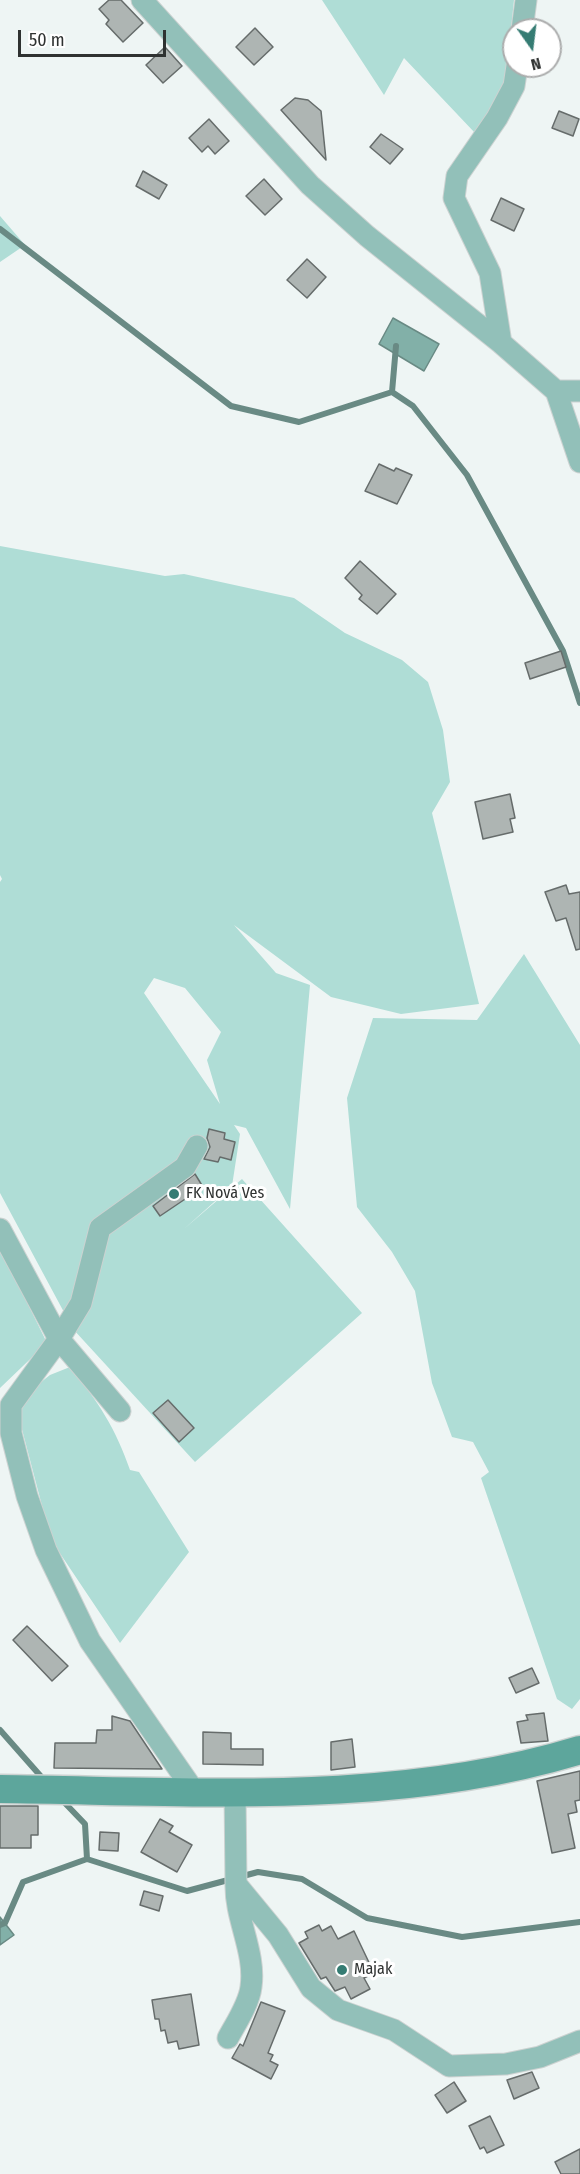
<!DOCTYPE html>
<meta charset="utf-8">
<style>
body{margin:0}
#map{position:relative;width:580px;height:2174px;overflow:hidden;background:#eef5f4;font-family:"Fira Sans Condensed",sans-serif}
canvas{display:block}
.north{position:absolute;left:502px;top:18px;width:60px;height:60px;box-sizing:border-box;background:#fff;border:2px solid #acadad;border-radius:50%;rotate:166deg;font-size:16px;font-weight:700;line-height:24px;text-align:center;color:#2f3231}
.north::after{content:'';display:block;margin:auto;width:21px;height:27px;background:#357c73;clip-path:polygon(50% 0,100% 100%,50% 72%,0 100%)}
.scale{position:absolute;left:18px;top:30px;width:148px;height:27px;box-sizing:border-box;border:3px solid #2f3231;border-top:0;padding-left:8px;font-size:18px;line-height:21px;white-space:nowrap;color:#2f3231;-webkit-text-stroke:4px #fff;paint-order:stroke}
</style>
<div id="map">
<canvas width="580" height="2174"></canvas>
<div class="north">N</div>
<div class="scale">50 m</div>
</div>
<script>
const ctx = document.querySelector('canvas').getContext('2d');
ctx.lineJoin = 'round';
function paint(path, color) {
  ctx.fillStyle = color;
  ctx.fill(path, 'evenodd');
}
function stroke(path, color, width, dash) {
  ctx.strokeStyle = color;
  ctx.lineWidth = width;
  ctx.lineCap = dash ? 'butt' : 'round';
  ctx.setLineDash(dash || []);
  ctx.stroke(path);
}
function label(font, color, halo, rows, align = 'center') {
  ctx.font = font + ' "Fira Sans Condensed",sans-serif';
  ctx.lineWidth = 6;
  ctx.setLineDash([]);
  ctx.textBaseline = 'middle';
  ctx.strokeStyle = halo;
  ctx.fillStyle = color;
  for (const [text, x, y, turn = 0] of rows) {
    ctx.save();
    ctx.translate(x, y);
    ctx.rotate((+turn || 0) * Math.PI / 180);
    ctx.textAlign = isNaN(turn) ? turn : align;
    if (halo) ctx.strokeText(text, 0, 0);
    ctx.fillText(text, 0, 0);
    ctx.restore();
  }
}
paint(new Path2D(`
 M322 0H514L505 86 475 133 404 58 384 95Z
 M0 216 25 245 0 262Z
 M0 546 165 576 184 574 294 598 345 633 402 660 428 682 443 730 450 782 432 813 479 1004 401 1014 331 997 234 925 276 973 310 985 290 1209 246 1128 234 1125 240 1134 232 1186 184 1229 242 1179 362 1313 195 1462 73 1329 0 1193V882L2 879 0 875ZM154 978 185 988 221 1032 207 1060 220 1104 144 993Z
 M524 954 580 1045V1699L572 1709 557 1699 481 1478 489 1472 473 1442 452 1437 432 1383 415 1291 392 1252 357 1207 347 1098 373 1018 477 1020Z
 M0 1247 47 1343 0 1388Z
 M70 1367C98 1401 116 1429 130 1470L139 1472 189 1552 120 1643 51 1540 19 1418 21 1398 50 1375Z`), '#afddd6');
const water = new Path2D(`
 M393 318 439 344 424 371 379 344Z
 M0 1917 14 1935 0 1945Z`);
paint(water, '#82b0a8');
stroke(water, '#698a84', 1.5);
stroke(new Path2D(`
 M0 229 231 406 299 422 392 392 413 406 467 475 563 651 580 703
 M392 392 396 346
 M0 1730 45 1781
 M62 1800 85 1824 87 1859 187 1891 258 1872 302 1879 367 1918 462 1937 580 1922
 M0 1925 5 1923 23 1882 87 1859`), '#698a84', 6);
const building = new Path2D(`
 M109 0H121L143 23 123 42 106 24 109 20 99 9Z
 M255 28 273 47 254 65 236 47Z
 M165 47 182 66 163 83 146 65Z
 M295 98 308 100 321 111 326 160 281 110Z
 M559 111 579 119 573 136 552 128Z
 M209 119 229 141 215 154 208 146 202 152 189 138Z
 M381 134 403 149 390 164 370 147Z
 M143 171 167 185 159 199 136 186Z
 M264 179 282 199 265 215 246 196Z
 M501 198 524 209 514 231 491 220Z
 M307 259 326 277 307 298 287 280Z
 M379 464 394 471 396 468 412 475 397 504 365 491Z
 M360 561 396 594 377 614 359 599 362 595 345 578Z
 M561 651 566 667 530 679 525 663Z
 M510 794 515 818 510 819 513 832 483 839 475 802Z
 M566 885 569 894 580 892V949L576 950 566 918 556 921 545 892Z
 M209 1129 225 1133 224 1139 235 1142 231 1160 220 1157 218 1162 204 1159 210 1147 207 1138Z
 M195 1174 203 1187 160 1216 153 1206Z
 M168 1400 194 1428 179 1442 153 1413Z
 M27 1626 68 1666 52 1681 13 1640Z
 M532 1668 539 1683 516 1693 509 1678Z
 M544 1713 548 1741 521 1743 517 1722 528 1720 526 1715Z
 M112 1716 130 1721 162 1769 54 1768 55 1743H96L97 1730H112Z
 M203 1732 231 1733V1749H263V1765L203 1764Z
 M352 1739 355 1767 331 1770V1742Z
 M580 1771V1800L575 1801 577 1812 568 1814 575 1848 552 1853 537 1781Z
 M0 1806H38V1835H31V1848H0Z
 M160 1819 173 1826 169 1832 192 1845 177 1872 141 1852Z
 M100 1832 119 1833 118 1851 99 1850Z
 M144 1891 163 1896 159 1911 140 1905Z
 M319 1925 322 1931 331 1926 338 1939 354 1931 374 1973 364 1978 370 1989 351 1999 345 1987 335 1991 326 1977 321 1979 299 1943 308 1938 305 1932Z
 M191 1994 199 2045 179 2049 177 2041 168 2043 165 2030 161 2031 159 2019H155L152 2000Z
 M261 2002 285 2011 268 2053 273 2055 270 2061 278 2065 271 2079 232 2058 240 2044 243 2046Z
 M532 2072 539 2088 514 2099 507 2080Z
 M454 2082 466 2101 447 2113 435 2095Z
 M490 2116 504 2145 487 2153 484 2147 480 2149 469 2126Z
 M580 2149V2174H561L555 2162Z`);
paint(building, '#aeb5b3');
stroke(building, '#666c6b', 1.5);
const street = new Path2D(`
 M142 0 310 185 367 236 501 343
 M522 30 526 0
 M517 66 514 86 497 118 457 176 454 198 490 273 501 343 556 391 580 462
 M556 391H580
 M0 1229 59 1339 11 1405V1433L27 1496 46 1550 90 1641 194 1791
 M120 1411 59 1339 81 1303 100 1228 185 1167 197 1146
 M235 1791 236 1884 278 1935 311 1988 338 2010 394 2030 449 2066 506 2064 540 2057 580 2041
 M228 2038C236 2023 249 2004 251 1987 256 1952 235 1919 236 1884`);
const secondary = new Path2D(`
 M0 1789C192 1791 394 1807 580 1750`);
stroke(street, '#ccd2d1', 23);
stroke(secondary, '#ccd2d1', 31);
stroke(street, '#92c0b9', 21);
stroke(secondary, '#5da69c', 28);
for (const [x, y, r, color] of [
 [174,1194,6,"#357c73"],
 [342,1970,6,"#357c73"]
]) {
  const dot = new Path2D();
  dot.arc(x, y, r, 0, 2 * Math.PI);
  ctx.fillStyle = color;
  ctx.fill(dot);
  stroke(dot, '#fff', 2);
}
label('16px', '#2f3231', '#fff', [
 ["FK Nová Ves",186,1194],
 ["Majak",354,1970]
], 'left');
</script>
